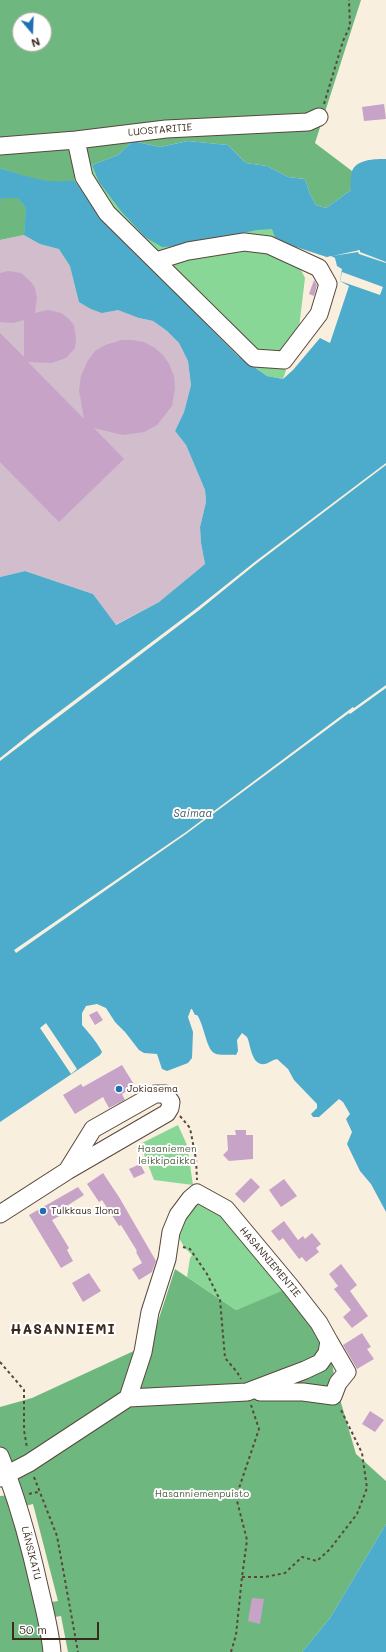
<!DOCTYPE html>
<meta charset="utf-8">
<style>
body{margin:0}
#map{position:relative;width:386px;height:1652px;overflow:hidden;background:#f9efdf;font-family:Mali,sans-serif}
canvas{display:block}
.north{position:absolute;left:12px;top:12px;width:40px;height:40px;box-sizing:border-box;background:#fff;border:1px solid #b1aaa5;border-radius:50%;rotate:161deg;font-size:11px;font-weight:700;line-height:16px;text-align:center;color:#3b2a1e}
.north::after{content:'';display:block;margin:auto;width:14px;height:18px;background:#1f6fb2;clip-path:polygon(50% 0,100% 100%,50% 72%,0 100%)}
.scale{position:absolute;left:12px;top:1622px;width:87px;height:18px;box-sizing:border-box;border:2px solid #3b2a1e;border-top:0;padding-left:5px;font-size:12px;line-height:14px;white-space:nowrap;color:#3b2a1e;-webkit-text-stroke:3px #fff;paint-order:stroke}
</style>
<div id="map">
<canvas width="386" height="1652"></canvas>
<div class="north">N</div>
<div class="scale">50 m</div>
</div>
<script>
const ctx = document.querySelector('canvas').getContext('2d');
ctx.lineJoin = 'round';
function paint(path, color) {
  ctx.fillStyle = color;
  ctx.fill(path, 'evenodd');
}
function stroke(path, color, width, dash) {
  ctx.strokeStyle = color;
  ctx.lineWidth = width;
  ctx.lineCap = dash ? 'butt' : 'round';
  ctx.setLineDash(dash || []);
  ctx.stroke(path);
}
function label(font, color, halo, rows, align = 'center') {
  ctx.font = font + ' Mali,sans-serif';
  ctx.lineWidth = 4;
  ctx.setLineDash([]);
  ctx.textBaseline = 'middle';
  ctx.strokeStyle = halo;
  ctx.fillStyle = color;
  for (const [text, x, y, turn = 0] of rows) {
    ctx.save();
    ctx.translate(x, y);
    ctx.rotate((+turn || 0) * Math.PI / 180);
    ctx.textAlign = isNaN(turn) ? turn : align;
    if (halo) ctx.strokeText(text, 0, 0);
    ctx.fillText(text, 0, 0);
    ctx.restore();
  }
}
paint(new Path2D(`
 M24 235 40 244 59 249 70 266 79 302 102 313 118 310 139 318 153 321 167 331 179 343 188 361 191 385 184 412 175 431 186 445 205 490 206 502 200 527 201 543 205 564 159 602 115 625 93 594 25 571 0 577V240Z`), '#d1bdcc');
paint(new Path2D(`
 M92 165 343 239 327 257 288 244 305 278 298 336 283 379 267 376 238 356 179 296 139 318 118 310 102 313 91 309 79 302 70 266 59 249 40 244 24 235V219L0 200V168L32 179 74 180Z
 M178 1125 187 1145 193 1185 154 1180 140 1144Z
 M198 1198 216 1206 285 1290 236 1310 187 1277 190 1258 192 1255 184 1247 178 1236 181 1216Z`), '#88d797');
paint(new Path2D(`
 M0 0H361L315 143 352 171 351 190 326 208 316 205 310 194 305 179 288 177 267 166 246 163 228 145 188 141 160 147 133 141 118 155 92 165 74 180 60 183 32 179 0 168ZM20 20H44V44H20Z
 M3 198H18L26 208 24 235 0 240V200Z
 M175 1269 236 1310 291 1287 329 1341 335 1382 356 1454 386 1481V1524L330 1618 302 1652H68L61 1616 48 1618 45 1603 58 1601 33 1504 21 1507 0 1449V1407L32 1398 151 1343Z
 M13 1495 51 1652H0V1496Z`), '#6eb880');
paint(new Path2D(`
 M133 141 160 147 188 141 228 145 246 163 267 166 288 177 305 179 310 194 316 205 326 208 351 190C351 185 350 177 352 171 357 159 375 159 386 159V1212L371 1184 360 1171 347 1144 352 1132 346 1119 350 1114 343 1102 339 1099 319 1117H313L311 1114 317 1108V1104L294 1080 288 1069 277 1059C272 1060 269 1063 265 1064 251 1066 251 1045 247 1037L242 1033 237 1040 238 1051 236 1055C230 1054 219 1056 214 1053 206 1048 204 1024 197 1015H195L192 1009H191L188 1017 193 1032 192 1058 188 1063 167 1071 162 1069 157 1054 144 1053 139 1050 125 1032 115 1022 106 1008 97 1004 86 1006 82 1013V1025C89 1033 97 1042 102 1052L100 1055 0 1122V577L25 571 93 594 116 625 159 602 205 564 201 543 200 527 206 502 205 490 186 445 175 431 184 412 191 385 188 361 179 343 167 331 153 321 139 318 118 310 102 313 91 309 79 302 70 266 59 249 40 244 24 235 26 208 18 198H3L0 200V168C25 176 47 185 74 180L99 215 238 356 267 376 283 379 293 370 320 338 330 343 349 286 340 281 342 269 337 266 335 258 331 256 327 257 287 244 275 237 272 229 257 230 182 246 162 247 145 237 121 211 99 182 92 165 118 155Z
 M386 1524V1652H302L330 1618Z`), '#4dabcc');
paint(new Path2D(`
 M360 250V252L386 262V263L359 254 358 252 332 256Z
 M342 272 383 287 380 295 340 281Z
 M386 463V465L257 563 198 611 0 761V758L35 730 197 608 256 561Z
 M386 685V688L350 714 349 713 186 834 16 953 14 950 186 832 353 707 354 708Z
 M46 1023 77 1069 71 1074 40 1028Z`), '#f9efdf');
paint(new Path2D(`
 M384 104 386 119 364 121 362 107Z
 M8 271 21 273 31 282 35 288 37 298 35 313 48 310 61 313 68 318 74 325 76 339 75 348 66 358 51 363 28 362 84 419 79 390 81 376 87 362 95 351 105 345 122 340H132L144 342 155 348 163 355 169 364 174 376 175 388 172 406 157 425 144 432 123 435 94 428 124 459 59 522 0 462V333L24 357V320L13 323 0 322V273Z
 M314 280 317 285 314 296 309 294Z
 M97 1011 103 1020 95 1025 89 1015Z
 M122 1065 135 1086 122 1094 125 1100 109 1108 103 1097 75 1114 63 1095 81 1084 83 1087Z
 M235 1130H246V1135H253V1159L229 1161 223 1155 228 1150 227 1135H236Z
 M140 1164 145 1173 134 1178 129 1169Z
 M103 1173 119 1197 156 1261 152 1272 139 1280 132 1269 142 1263 136 1252 137 1251 121 1225 119 1226 102 1200 99 1202 87 1184Z
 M251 1178 260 1187 244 1203 235 1194Z
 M284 1179 297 1196 281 1207 269 1190Z
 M78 1187 84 1195 62 1209 65 1213 52 1220 69 1248 67 1250 73 1261 61 1268 29 1215Z
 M284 1221 298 1240 303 1236 305 1239 312 1233 321 1244 316 1248 319 1252 306 1262 302 1257 299 1259 283 1238 279 1241 271 1231Z
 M341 1264 357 1285 350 1291 368 1316 352 1328 343 1317 351 1310 334 1289 338 1286 329 1274Z
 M89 1273 101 1291 83 1302 72 1283Z
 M362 1333 371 1347 367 1349 374 1359 357 1369 343 1345Z
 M370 1411 384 1420 375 1432 362 1424Z
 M252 1598 264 1599 260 1624 248 1621Z`), '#c7a3c8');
const minor = new Path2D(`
 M76 140 84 177 107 213 254 358 284 360 319 314 328 284 319 268 269 245 244 242 188 251 156 261
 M0 146 76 140 166 129 308 122 319 117
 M0 1214 67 1171 93 1129 155 1094H165L171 1102 170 1108 167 1113 67 1171
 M260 1392H303L333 1396 338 1383 347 1372 329 1341
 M0 1456C17 1498 29 1541 39 1586 44 1608 50 1629 52 1652
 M0 1478 29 1463 128 1398 143 1352 150 1312 167 1259 171 1232 178 1215 190 1199 197 1193 226 1209 291 1287 319 1323 329 1341 327 1353 320 1363 305 1370 247 1392 128 1398`);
stroke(minor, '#58483b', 19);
stroke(new Path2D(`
 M324 104 343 41 350 26 349 0
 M180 1116 190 1128 196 1159 197 1180
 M183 1247 190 1249 207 1274 220 1300 225 1358 237 1372 241 1379
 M0 1362 24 1390V1430L27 1448
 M34 1477 57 1536 78 1652
 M29 1494 38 1492
 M242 1577H265L285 1573 302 1557 317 1561 330 1549 357 1514 367 1488 362 1453 340 1408
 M231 1652 236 1635 242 1577 247 1540 236 1497 259 1429 251 1405`), '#58483b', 2, [3, 3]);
stroke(minor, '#fff', 17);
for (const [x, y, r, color] of [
 [119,1089,4,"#1f6fb2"],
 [43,1211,4,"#1f6fb2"]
]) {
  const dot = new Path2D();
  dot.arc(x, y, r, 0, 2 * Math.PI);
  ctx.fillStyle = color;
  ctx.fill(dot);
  stroke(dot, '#fff', 1.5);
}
label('10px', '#3b2a1e', '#fff', [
 ["LUOSTARITIE",160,130,-5],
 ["HASANNIEMENTIE",270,1262,50],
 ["LÄNSIKATU",31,1553,76]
]);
label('10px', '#3b2a1e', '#fff', [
 ["Jokiasema",127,1089],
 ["Tulkkaus Ilona",51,1211]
], 'left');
label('10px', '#525e42', '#fff', [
 ["Hasaniemen",167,1149],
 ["leikkipaikka",167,1161],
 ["Hasanniemenpuisto",202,1494]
]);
label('italic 11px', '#425e64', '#fff', [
 ["Saimaa",193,814]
]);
ctx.letterSpacing = '1px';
label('bold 14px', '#3b2a1e', '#fff', [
 ["HASANNIEMI",63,1330]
]);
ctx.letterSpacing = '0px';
</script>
